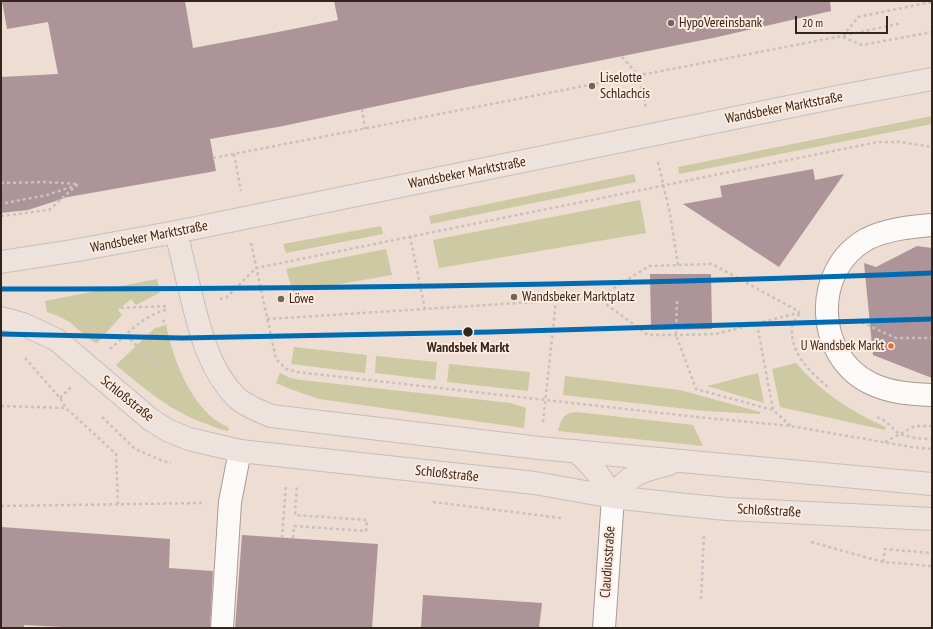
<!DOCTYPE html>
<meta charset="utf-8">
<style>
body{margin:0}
#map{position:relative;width:933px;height:629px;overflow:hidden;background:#eeddd2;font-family:"PT Sans Narrow",sans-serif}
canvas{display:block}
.frame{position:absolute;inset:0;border:2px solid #31251d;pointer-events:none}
.scale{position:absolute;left:795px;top:16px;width:93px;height:18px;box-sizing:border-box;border:2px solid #31251d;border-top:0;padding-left:5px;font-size:12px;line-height:14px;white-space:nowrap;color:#31251d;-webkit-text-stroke:3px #feeadd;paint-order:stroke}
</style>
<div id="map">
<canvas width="933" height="629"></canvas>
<div class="frame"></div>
<div class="scale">20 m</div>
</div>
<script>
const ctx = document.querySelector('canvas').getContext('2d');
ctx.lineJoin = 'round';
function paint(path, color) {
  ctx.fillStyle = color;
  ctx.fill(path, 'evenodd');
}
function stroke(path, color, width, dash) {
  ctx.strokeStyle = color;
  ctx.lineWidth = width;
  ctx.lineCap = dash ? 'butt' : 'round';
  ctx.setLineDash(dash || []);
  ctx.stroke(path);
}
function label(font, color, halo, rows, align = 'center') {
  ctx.font = font + ' "PT Sans Narrow",sans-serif';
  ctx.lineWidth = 4;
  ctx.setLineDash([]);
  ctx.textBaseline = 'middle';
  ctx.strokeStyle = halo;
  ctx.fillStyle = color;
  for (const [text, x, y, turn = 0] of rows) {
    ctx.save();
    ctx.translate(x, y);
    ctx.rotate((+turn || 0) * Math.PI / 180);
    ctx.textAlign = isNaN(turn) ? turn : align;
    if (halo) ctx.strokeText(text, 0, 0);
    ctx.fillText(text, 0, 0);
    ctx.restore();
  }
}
paint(new Path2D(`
 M932 116V124L679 174 678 167Z
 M634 174 636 182 431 224 429 216Z
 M640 200 646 233 439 268 433 240Z
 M381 226 383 234 286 253 283 244Z
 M386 249 392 275 293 292 286 269Z
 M157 279 160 291 159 293 136 305 131 299 118 310 122 315 97 343C91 342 77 328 71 323 63 318 56 315 47 312L45 301Z
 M166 325C173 360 193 413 228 427L229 430 228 431C221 430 214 427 207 424 171 412 145 389 116 365L155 328Z
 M294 347 367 355 365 373 291 364Z
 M376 356 437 362 435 380 375 373Z
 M796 363C821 392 851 412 886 427L885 430 780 407 772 369Z
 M449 364 530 372 528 391 447 382Z
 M280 373 290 378 301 380 511 403 526 408 524 428 319 399 290 389 276 383Z
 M758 373 764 403 707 386Z
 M565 376 680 390 760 412V414L705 411 563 395Z
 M576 412 693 425 703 446 558 431C561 420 563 413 576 412Z`), '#ccc9a3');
paint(new Path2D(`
 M2 1H185L193 48 268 34 338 20 334 1H830L831 11 713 38 467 87 283 126 210 139 216 171 68 197 28 210 1 213V77L58 74 48 22 7 29Z
 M813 169 815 180 844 174 779 267 683 204 722 197 720 186Z
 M917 246 932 248V378L873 355 864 263 876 267Z
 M650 274H711L712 329 651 330Z
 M1 527 170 539 169 568 213 571 210 628H83L24 625V628H1Z
 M242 535 378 544 372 628H235Z
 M423 595 542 603 539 628H421Z`), '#ac9498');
const minor = new Path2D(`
 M932 225C910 227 887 229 867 239 812 269 814 355 870 383 890 393 910 394 932 395
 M222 628 230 502 240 451
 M604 628 613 497`);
const major = new Path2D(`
 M176 232C181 253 186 274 191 295 200 331 209 370 236 397 245 406 260 411 271 416L539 448 932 484
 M1 262 72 251 176 232 847 95 932 79
 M1 318 23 324 57 340 150 419 167 430 189 439 240 451 535 483 613 497 676 504 727 509 932 519
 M576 451C591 464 603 479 613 497
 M613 497C628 474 644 470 669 464`);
stroke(minor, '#a89b92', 24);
stroke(major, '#c7bfba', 24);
stroke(new Path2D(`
 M843 36 858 17 932 2
 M843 37 862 45 932 32
 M622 57 639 76 646 108
 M362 109 365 129
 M234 154 241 191
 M213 158 842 36 902 23
 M658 162 670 214 678 265
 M1 183 45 182 77 184
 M5 203 47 195 77 185
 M1 216 49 210 78 184
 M410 236 425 309
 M251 243 276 359 286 369 297 372 697 417 791 426 911 447 932 449
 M598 298 649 266 712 264 800 312
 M220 299 226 298 256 268 878 142H899L932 147
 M677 301 676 335 696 389 773 410 791 426
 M121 308 166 306
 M799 314C797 318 792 323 792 328 790 353 811 373 829 388
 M267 319 598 298 648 335H676L716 334 801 312
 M856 320 896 338H932
 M162 321H168
 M757 324 773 410
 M126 335 159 368
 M110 349C127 334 144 315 166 310
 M25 358 60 398 66 408 116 454 118 504
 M60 398 71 387
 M1 406 66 408
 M102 417 135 449 163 461 171 463
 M877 417 885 421 899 434 915 438 932 439
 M543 422 556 301
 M885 442 915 426H932
 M433 502 561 518
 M1 506 202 503
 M282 538 286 484
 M293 538 294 526 366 531 367 520 295 515 297 485
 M811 542 883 562 932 566
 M883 562 885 549 932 553
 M701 599 704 535`), '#c9c1bd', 2.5, [3, 3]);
stroke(minor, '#fcfaf8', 22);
stroke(major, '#ede2dc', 22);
stroke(new Path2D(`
 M1 289C311 289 622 285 932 273
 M1 334 182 338 490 332 932 319`), '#006ab3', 5);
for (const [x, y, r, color] of [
 [671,23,4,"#73655c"],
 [592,86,4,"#73655c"],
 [514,297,4,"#73655c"],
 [281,299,4,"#73655c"],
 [468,332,5.5,"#31251d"],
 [891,346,3.5,"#f26522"]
]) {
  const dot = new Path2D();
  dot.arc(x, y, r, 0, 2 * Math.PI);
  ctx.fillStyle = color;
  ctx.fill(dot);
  stroke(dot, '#feeadd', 1.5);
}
label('13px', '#31251d', '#feeadd', [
 ["U Wandsbek Markt",884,346]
], 'right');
label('14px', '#31251d', '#feeadd', [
 ["HypoVereinsbank",679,23],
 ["Liselotte",600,78],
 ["Schlachcis",600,94],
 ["Wandsbeker Marktplatz",522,297],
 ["Löwe",289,299]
], 'left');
label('14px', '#31251d', '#feeadd', [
 ["Wandsbeker Marktstraße",784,108,-11],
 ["Wandsbeker Marktstraße",467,173,-11],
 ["Wandsbeker Marktstraße",149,237,-11],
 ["Schloßstraße",127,399,39],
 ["Schloßstraße",447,474,6],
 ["Schloßstraße",769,511,3],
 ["Claudiusstraße",608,562,-86]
]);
label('bold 14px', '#31251d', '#feeadd', [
 ["Wandsbek Markt",468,348]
]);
</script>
